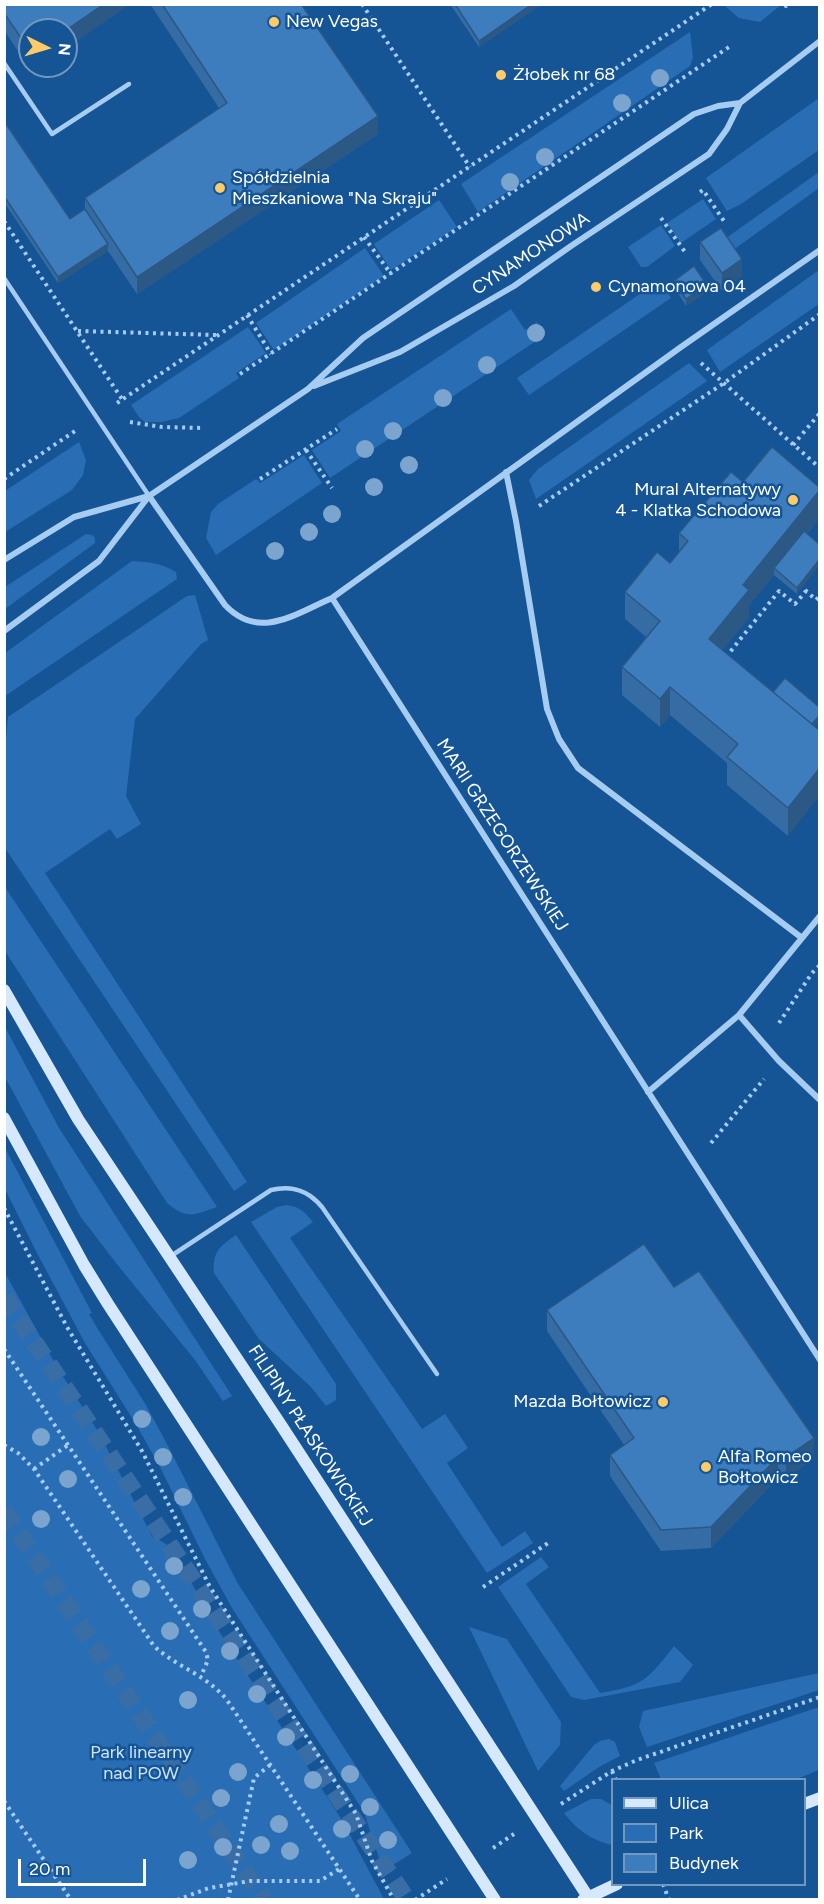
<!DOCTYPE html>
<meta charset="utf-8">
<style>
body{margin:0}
#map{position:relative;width:824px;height:1904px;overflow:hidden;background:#155495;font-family:Figtree,sans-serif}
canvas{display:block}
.frame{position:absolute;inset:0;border:6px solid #fff;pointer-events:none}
.legend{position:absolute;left:611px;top:1778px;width:195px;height:108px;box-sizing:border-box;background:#155495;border:2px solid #7398bf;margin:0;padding:8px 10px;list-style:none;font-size:18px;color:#fff}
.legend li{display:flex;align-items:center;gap:12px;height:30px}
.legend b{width:30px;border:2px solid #7398bf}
.north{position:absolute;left:18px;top:18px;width:60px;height:60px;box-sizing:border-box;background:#155495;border:2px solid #7398bf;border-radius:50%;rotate:95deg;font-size:16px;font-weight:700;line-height:24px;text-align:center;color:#fff}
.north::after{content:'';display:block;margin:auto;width:21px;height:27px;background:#ffcb67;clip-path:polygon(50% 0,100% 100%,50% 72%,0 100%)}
.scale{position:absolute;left:18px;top:1859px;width:128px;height:27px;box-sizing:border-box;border:3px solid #fff;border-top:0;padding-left:8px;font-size:18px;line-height:21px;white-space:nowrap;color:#fff;-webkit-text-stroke:4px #155495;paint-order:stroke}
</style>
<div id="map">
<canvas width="824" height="1904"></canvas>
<div class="frame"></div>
<ul class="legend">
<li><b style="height:8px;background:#d5e8fc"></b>Ulica</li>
<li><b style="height:16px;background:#296eb4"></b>Park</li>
<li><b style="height:16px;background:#3e7dbd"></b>Budynek</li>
</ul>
<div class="north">N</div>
<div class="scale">20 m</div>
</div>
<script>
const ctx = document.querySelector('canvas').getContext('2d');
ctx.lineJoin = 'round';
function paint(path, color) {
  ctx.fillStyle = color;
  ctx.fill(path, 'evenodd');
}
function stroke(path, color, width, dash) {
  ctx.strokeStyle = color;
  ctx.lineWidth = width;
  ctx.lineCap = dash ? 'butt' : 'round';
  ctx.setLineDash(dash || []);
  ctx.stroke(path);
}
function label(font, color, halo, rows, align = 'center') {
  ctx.font = font + ' Figtree,sans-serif';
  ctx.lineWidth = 5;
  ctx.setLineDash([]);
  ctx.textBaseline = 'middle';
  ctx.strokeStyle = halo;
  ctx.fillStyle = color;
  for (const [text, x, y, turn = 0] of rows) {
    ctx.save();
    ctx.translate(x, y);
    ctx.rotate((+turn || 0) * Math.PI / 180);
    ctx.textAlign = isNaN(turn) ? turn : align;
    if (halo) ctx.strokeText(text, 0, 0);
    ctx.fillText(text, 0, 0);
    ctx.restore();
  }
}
paint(new Path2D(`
 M727 5 781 4V5L760 22 739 18 725 6Z
 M690 32 693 58 690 66 478 212 461 184Z
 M819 98V150L741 204 727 211 706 178Z
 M819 172V188L729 253 722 241Z
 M703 199 716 219 681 243 667 223Z
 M439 200 457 227 391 270 374 244Z
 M661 225 675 246 647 267H641L628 247Z
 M365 248 384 276 274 350 256 323Z
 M819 270V304L720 372 707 350Z
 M659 281 671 298 529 395 517 378Z
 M511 309 525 330 537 322 545 335 330 478 312 450 341 431 337 424Z
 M248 327 266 353 236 373 239 378 179 418 161 422H145L139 417 131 405Z
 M689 363 707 381 536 499 529 480 538 469Z
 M79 442 86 460 83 475 72 490 5 532V491Z
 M304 455 322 483 216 555 206 538 211 512 218 504 256 479 260 483Z
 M86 534 92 535 95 538V543L5 609V587Z
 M132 561C148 562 162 563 176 572L177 579 5 696V653Z
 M195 595 208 640 201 644 135 719 126 796 141 824 117 839 110 829 45 873 247 1182 234 1191 5 848 4 761 8 717 187 596Z
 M5 887 217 1207C193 1215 188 1220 167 1203L5 951Z
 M4 1025 59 1128 232 1396 223 1401 195 1360 116 1263 80 1216 5 1077Z
 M5 1148 92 1313 89 1314 96 1326 146 1405 167 1444 237 1582 412 1853 385 1870 379 1858 364 1812 232 1608 205 1559 160 1467 137 1426 85 1343 37 1253 5 1189Z
 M287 1205C300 1207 305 1212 313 1222L290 1238 422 1429 445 1414 468 1448 447 1463 502 1547 525 1531 533 1543 487 1573 251 1222 277 1207Z
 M236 1235 336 1384V1400L326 1406 311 1387 259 1339 214 1273C212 1252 220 1246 236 1235Z
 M4 1271 57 1367 99 1433 152 1536 173 1548 211 1619 342 1820 384 1899H5Z
 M541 1557 549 1567 526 1584 600 1693C644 1686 648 1679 674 1646L693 1665 680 1682 584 1700 571 1697 498 1587Z
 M469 1627 507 1639 561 1722 560 1745 538 1771Z
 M819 1673V1690L647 1747 639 1727 643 1711Z
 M819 1707V1770L797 1779H661L654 1763Z
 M609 1739 615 1742 620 1756 599 1767 564 1791 560 1786 594 1745 600 1741Z
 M591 1799H601L612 1805V1845C591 1840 577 1830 564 1813Z`), '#296eb4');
stroke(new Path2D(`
 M4 1297 407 1900
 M4 1511 264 1900`), '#386ea5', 18, [18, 9]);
stroke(new Path2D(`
 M362 4 470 167
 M785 4 786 6 789 4
 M700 192 703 190 726 224
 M661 218 685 252
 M4 221 122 399
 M364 237 391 274
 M247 315 271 354
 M78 331 216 335
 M701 363 820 468
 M240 374 729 47
 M117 403 712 4
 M130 422 162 427 203 428
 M793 445 820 413
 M306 450 332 488
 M4 479 75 431
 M260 479 337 429
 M539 506 724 383 820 314
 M805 590 816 600 820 596
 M726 657 779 591 795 604 806 591
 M779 1023 812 973 820 965
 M711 1143 764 1079
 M4 1208 67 1327 142 1451 210 1587 356 1814 372 1861 394 1900
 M4 1349 206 1652 208 1660 201 1676
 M4 1445 18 1453 34 1469 154 1646C178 1668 204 1673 227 1700L360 1900
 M34 1469 68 1445
 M483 1587 551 1541
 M612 1771 616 1780
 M4 1801 71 1900
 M561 1804 612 1771 637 1760 820 1697
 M493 1848 514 1834
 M663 1884 669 1900
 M177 1900 209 1888 250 1881H320L339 1869
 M228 1900 254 1778 270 1765
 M415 1900 447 1879`), '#a6ccf1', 4, [3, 4.5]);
stroke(new Path2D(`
 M4 63 52 134 129 84
 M4 278 149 496
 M171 1256 271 1190C292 1185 308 1190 322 1207L437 1374`), '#a6ccf1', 4.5);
stroke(new Path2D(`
 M314 386 400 352 514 286 571 246 709 154 727 129 740 103 820 41
 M506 472 516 521 547 709 559 739 578 768 802 938
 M149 496 225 605C259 641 295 614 332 598L681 347 820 250
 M4 560 74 517 149 496
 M332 598 820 1360
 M4 631 99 561 149 496 308 389 363 338 694 114 718 106 740 103
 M739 1015 779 1061 820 1100
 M648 1092 739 1015 820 916`), '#a6ccf1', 6);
stroke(new Path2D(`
 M4 990 78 1119 281 1425 590 1900
 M4 1118 84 1265 108 1304 495 1900
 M804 1804 820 1798
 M583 1900 617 1884`), '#d5e8fc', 12);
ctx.fillStyle = '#7ba4ce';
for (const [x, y] of [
 [660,78],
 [622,103],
 [545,157],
 [510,182],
 [536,333],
 [487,365],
 [443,398],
 [393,431],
 [365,449],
 [409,465],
 [374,487],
 [332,514],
 [309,532],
 [275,551],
 [142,1419],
 [41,1437],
 [163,1457],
 [68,1479],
 [183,1497],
 [41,1519],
 [174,1566],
 [141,1589],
 [202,1609],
 [170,1631],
 [230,1651],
 [257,1694],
 [188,1700],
 [286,1737],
 [238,1772],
 [350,1774],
 [313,1780],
 [221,1798],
 [370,1807],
 [279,1824],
 [342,1829],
 [388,1840],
 [261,1845],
 [223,1847],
 [290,1851],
 [188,1860]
]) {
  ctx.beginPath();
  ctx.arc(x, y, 9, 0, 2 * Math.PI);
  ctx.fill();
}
paint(new Path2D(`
 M4 4H130L66 48 30 30V66H39L31 71 4 30Z
 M150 4H301L378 134 137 294 108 251 58 283 4 202V121L70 219 85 209V198L219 108Z
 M450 4H542L479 47Z
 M700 242 742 276 722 291 700 260Z
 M674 281 707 292 686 306 674 287Z
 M743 482 819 518 807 534 797 594 774 575 749 605V618L722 650 816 727 788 836 727 785V763L670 715 660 727 622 695V667L646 637 625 619V592L670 563 679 552V533Z
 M674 1287 814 1459 786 1478H778L711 1548 661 1551 610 1476V1455L624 1445 547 1331V1310Z`), '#356ca3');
paint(new Path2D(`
 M104 4H130L66 48V30Z
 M532 4H542L479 47V41Z
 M31 66H39L31 71Z
 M378 116V134L137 294V277Z
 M108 244V251L58 283V277Z
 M742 259V276L722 291V273Z
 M707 285V292L686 306V299Z
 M819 491V518L777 571 774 568V575L749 605V618L709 667V639L743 585Z
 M819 560V566L797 594V588Z
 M670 687V715L660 727V699Z
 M819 716V722L802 743V736Z
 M819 769V797L788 836V808Z
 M814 1438V1459L786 1478V1457Z
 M778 1457V1478L711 1548V1527Z`), '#2b5884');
const building = new Path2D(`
 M4 4H104L66 30H30V51L4 13Z
 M162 4H301L378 116 137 277 85 198 227 103Z
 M455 4H532L479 41Z
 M4 121 70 219 85 209 108 244 58 277 4 196Z
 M721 228 742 259 722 273 700 242Z
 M694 266 707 285 686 299 674 281Z
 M772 447 819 487V491L743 585 749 590 709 639 819 730V769L788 808 727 757 738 744 670 687 660 699 622 667 660 621 625 592 657 552 670 563 688 541 679 533 731 472 743 482Z
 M804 531 819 544V560L797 588 774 568Z
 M785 678 819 707V716L812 724 773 692Z
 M644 1244 674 1287 699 1271 814 1438 786 1457H778L711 1527 661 1530 610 1455 634 1438 547 1310Z`);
paint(building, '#3e7dbd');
stroke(building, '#2b5884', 1.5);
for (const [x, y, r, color] of [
 [274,22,6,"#ffcb67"],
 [501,75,6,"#ffcb67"],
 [220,188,6,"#ffcb67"],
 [596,287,6,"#ffcb67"],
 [793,500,6,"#ffcb67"],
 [663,1402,6,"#ffcb67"],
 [706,1467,6,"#ffcb67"]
]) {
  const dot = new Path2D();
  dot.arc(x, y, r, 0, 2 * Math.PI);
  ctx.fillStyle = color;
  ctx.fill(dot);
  stroke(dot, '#155495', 2);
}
label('18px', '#fff', '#155495', [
 ["New Vegas",286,22],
 ["Żłobek nr 68",513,75],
 ["Spółdzielnia",232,178],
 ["Mieszkaniowa \"Na Skraju\"",232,199],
 ["Cynamonowa 04",608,287],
 ["Mural Alternatywy",781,490,"right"],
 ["4 - Klatka Schodowa",781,511,"right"],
 ["Mazda Bołtowicz",651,1402,"right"],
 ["Alfa Romeo",718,1457],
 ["Bołtowicz",718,1478]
], 'left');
label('18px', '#fff', '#155495', [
 ["CYNAMONOWA",531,254,-33],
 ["MARII GRZEGORZEWSKIEJ",502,835,57],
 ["FILIPINY PŁASKOWICKIEJ",310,1436,57]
]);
label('18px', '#cee5fc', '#155495', [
 ["Park linearny",141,1753],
 ["nad POW",141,1774]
]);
</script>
